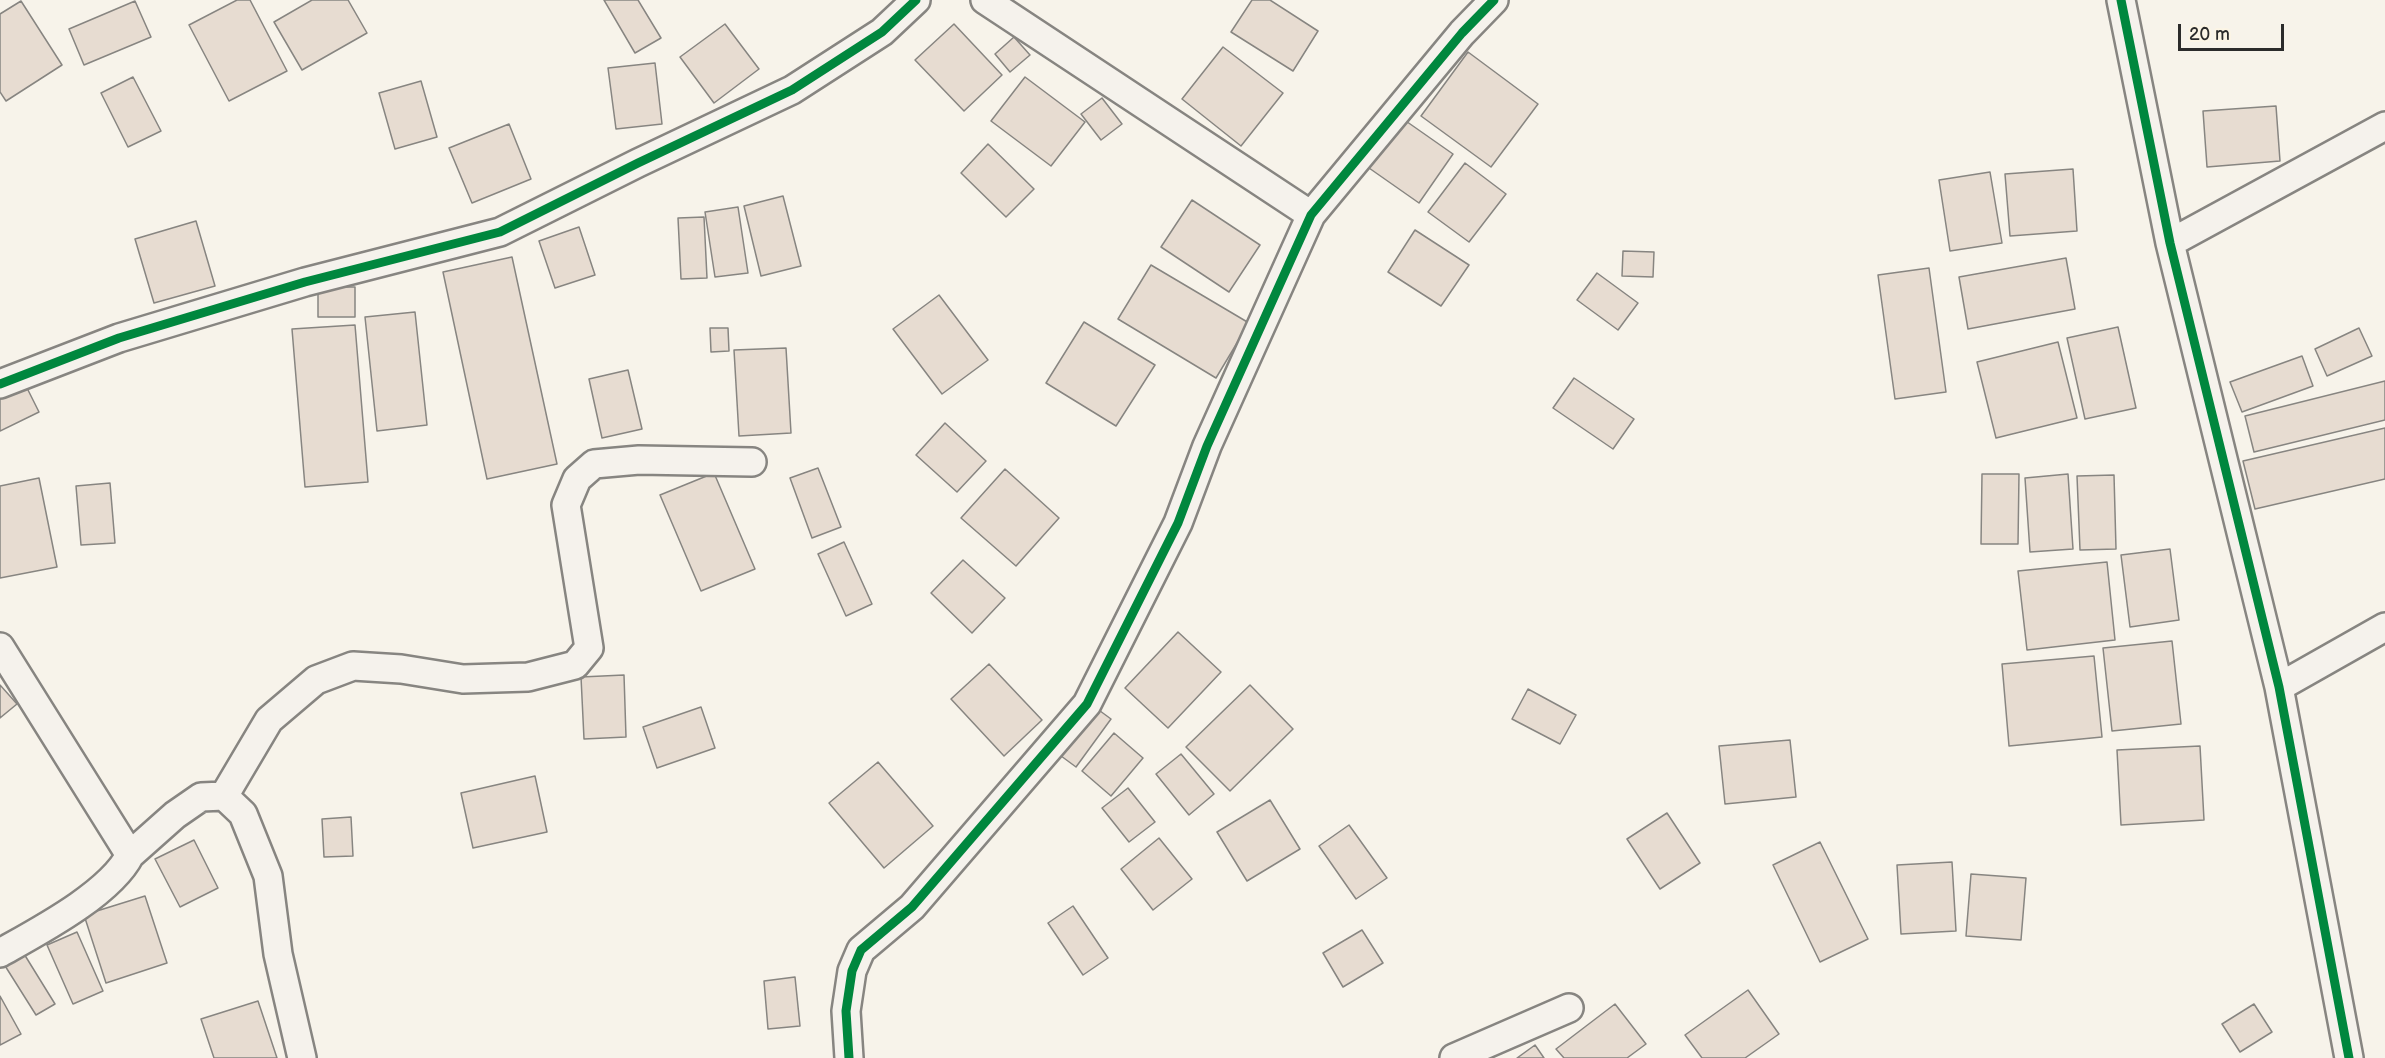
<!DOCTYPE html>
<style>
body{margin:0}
#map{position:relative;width:2385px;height:1058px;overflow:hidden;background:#f7f3ea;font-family:"Balsamiq Sans",sans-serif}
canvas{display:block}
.scale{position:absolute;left:2178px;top:24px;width:106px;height:27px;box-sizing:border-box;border:3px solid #2b2b2b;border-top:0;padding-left:8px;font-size:18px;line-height:21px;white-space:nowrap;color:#2b2b2b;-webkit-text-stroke:4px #fcf5e5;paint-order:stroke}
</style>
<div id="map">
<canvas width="2385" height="1058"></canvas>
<div class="scale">20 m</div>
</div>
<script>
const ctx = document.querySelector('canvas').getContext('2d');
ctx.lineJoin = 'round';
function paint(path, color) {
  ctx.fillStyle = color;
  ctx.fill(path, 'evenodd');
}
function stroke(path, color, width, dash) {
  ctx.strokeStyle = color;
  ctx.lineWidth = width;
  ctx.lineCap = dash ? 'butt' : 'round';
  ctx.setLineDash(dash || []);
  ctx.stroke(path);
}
const building = new Path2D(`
 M237 0H250L287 71 229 101 189 25Z
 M312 0H348L367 33 302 70 274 22Z
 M604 0H638L661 38 635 53Z
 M1252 0H1270L1318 31 1293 71 1231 32Z
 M21 1 62 65 6 101 0 92V14Z
 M135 1 151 37 84 65 69 29Z
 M725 24 759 69 714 103 680 57Z
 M954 24 1002 75 964 111 915 60Z
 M1014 37 1030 55 1010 72 995 54Z
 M1223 47 1283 93 1241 146 1182 99Z
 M1468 52 1538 104 1491 167 1421 116Z
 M655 63 662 124 616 129 608 68Z
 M133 77 161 131 128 147 101 93Z
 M1025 77 1085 122 1051 166 991 121Z
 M421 81 437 137 395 149 379 93Z
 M1102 98 1122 124 1101 140 1081 114Z
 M2276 106 2280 161 2207 167 2203 111Z
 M1403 119 1453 154 1419 203 1369 168Z
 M509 124 531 179 472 203 449 148Z
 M988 144 1034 189 1006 217 961 173Z
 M1465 163 1506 194 1469 242 1428 212Z
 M2073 169 2077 231 2010 236 2005 174Z
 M1990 172 2002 243 1950 251 1939 180Z
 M783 196 801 266 761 276 744 206Z
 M1192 200 1260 245 1229 292 1161 247Z
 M738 207 748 273 715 277 705 212Z
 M704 217 707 278 681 279 678 218Z
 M196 221 215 286 154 303 135 239Z
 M579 227 595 275 555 288 539 241Z
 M1415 230 1469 265 1441 306 1388 272Z
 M1623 251 1654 252 1653 277 1622 276Z
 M512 257 557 464 487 479 443 272Z
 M2066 258 2075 309 1968 329 1959 277Z
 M1151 265 1249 323 1216 378 1118 319Z
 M1929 268 1946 392 1895 399 1878 275Z
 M1597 273 1638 303 1618 330 1577 300Z
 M318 287H355V317H318Z
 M939 295 988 360 942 394 893 329Z
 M415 312 427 425 377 431 365 317Z
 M1084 322 1155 365 1116 426 1046 383Z
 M355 325 368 482 305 487 292 329Z
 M2118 327 2136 408 2085 419 2067 338Z
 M710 328H728L729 351 711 352Z
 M2359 328 2372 356 2327 376 2315 349Z
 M2058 342 2077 418 1996 438 1977 362Z
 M786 348 791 433 739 436 734 350Z
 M2302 356 2313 386 2242 412 2230 382Z
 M628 370 642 429 602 438 589 379Z
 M22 378 39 412 0 431V389Z
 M1574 378 1634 419 1613 449 1553 408Z
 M2385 381V420L2254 452 2245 416Z
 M945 423 986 461 957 492 916 455Z
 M2385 428V479L2255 509 2243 461Z
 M818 468 841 527 812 538 790 478Z
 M1005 469 1059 518 1016 566 961 518Z
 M714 473 755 569 701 591 660 495Z
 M1982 474H2019L2018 544H1981Z
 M2068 474 2073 549 2030 552 2025 478Z
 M2114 475 2116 549 2080 550 2077 476Z
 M39 478 57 567 0 578V486Z
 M110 483 115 543 81 545 76 486Z
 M844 542 872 604 846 616 818 554Z
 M2170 549 2179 620 2130 627 2121 555Z
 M963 560 1005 598 972 633 931 593Z
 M2107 562 2115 640 2027 650 2018 571Z
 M1178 632 1221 672 1168 728 1125 688Z
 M2172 641 2181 724 2112 731 2103 648Z
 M2094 656 2102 737 2009 746 2002 664Z
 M989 664 1042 720 1004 756 951 699Z
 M624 675 626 737 584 739 581 677Z
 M0 685 17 704 0 718Z
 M1250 685 1293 729 1230 791 1186 747Z
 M1528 689 1576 715 1560 744 1512 719Z
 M1092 705 1111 719 1076 767 1057 753Z
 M701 707 715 748 657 768 643 727Z
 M1114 733 1143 758 1111 796 1082 771Z
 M1790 740 1796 797 1725 804 1719 746Z
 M2200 746 2204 820 2121 825 2117 750Z
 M1181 754 1214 794 1189 815 1156 774Z
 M878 762 933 826 884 868 829 803Z
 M535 776 547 832 473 848 461 793Z
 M1128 788 1155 822 1129 842 1102 808Z
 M1270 800 1300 849 1247 881 1217 832Z
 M1667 813 1700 863 1660 889 1627 839Z
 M351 817 353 856 324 857 322 819Z
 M1349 825 1387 878 1356 899 1319 846Z
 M1159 838 1192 879 1153 910 1121 869Z
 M194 840 218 888 180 907 155 859Z
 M1820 842 1868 939 1820 962 1773 865Z
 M1952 862 1956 931 1901 934 1897 865Z
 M1971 874 2026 878 2021 940 1966 936Z
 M145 896 167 963 106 983 84 915Z
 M1073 906 1108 958 1083 975 1048 923Z
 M1362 930 1383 963 1343 987 1323 953Z
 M77 932 103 991 73 1004 47 945Z
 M21 949 55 1004 36 1015 2 961Z
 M795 977 800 1026 768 1029 764 981Z
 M1748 990 1779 1034 1745 1058H1702L1685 1035Z
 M0 996 21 1034 0 1045Z
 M258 1001 277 1058H214L201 1019Z
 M1615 1004 1646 1044 1627 1058H1564L1556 1049Z
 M2254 1004 2272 1032 2240 1052 2222 1024Z
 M1535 1045 1544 1058H1517Z`);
paint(building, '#e7dcd1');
stroke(building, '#878581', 1.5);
const minor = new Path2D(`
 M985 0 1311 215
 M2121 0 2170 243 2279 687 2349 1058
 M2170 243 2385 126
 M0 384 119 338 305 282 500 232 638 163 792 90 882 32 916 0
 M0 647 130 855C110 894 39 931 0 953
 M2279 687 2385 627
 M224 796 269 720 316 680 353 666 401 669 463 679 528 677 575 665 589 648 566 505 577 479 594 464 639 460 752 462
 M130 855 175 815 201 797 224 796 243 814 268 876 278 954 302 1058
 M849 1058 846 1011 852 971 861 950 912 907 1087 704 1178 523 1207 446 1311 215 1462 33 1494 0
 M1454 1058 1569 1008`);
stroke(minor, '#878581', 32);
stroke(minor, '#f5f2ec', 27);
stroke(new Path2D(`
 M2121 0 2170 243 2279 687 2349 1058
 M0 384 119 338 305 282 500 232 638 163 792 90 882 32 916 0
 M849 1058 846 1011 852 971 861 950 912 907 1087 704 1178 523 1207 446 1311 215 1462 33 1494 0`), '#00873e', 9);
</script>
